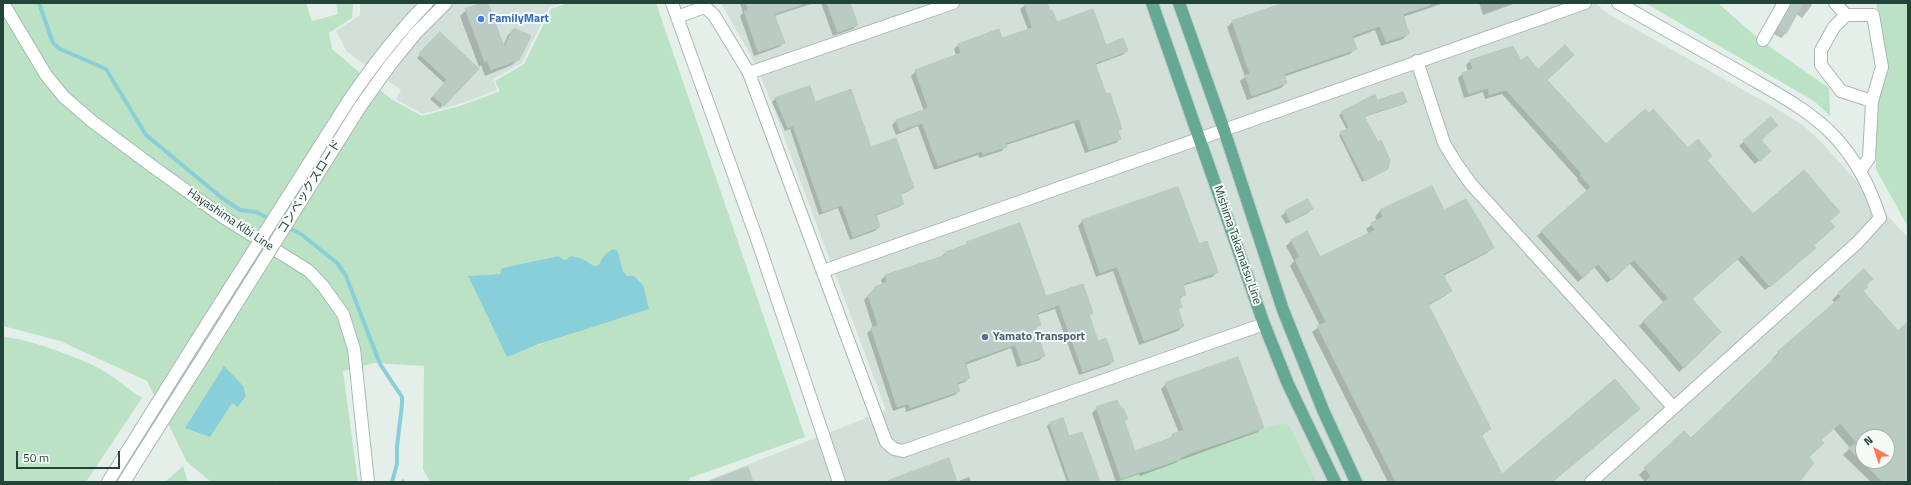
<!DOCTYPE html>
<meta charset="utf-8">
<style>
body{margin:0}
#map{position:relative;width:1911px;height:485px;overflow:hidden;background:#e5efea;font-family:"Titillium Web",sans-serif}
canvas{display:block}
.frame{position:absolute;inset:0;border:4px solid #224439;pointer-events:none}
.north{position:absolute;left:1855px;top:429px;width:40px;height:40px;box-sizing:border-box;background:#f6fbf8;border:1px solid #a1b2ac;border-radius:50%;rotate:321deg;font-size:11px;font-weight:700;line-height:16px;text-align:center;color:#224439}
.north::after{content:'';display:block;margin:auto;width:14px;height:18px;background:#ff7853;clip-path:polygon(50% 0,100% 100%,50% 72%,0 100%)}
.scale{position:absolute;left:16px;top:451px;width:104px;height:18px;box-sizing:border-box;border:2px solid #224439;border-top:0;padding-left:5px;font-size:12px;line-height:14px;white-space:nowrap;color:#224439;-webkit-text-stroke:3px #f6fbf8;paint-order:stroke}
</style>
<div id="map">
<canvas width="1911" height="485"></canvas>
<div class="frame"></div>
<div class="north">N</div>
<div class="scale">50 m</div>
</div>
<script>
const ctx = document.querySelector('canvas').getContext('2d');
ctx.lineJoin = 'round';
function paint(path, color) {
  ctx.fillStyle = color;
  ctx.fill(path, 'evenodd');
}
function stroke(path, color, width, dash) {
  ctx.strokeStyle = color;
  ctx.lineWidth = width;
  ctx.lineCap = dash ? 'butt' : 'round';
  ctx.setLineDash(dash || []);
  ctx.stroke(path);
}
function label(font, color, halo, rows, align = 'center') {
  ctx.font = font + ' "Titillium Web","Noto Sans JP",sans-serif';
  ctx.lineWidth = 4;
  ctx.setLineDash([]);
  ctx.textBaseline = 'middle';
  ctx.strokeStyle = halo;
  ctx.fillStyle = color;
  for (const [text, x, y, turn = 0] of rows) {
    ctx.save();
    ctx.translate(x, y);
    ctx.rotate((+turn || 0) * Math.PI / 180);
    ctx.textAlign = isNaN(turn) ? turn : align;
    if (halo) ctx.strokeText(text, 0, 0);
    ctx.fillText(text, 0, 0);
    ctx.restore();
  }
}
paint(new Path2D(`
 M360 3H562L549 8 522 63 493 79 497 90 463 103 422 114 396 99 401 90 347 52 336 31 360 15Z
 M721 3H1596L1607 13 1779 110 1804 126 1822 143 1908 238V482H704L886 410 766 89 751 56ZM1863 437H1887V461H1863Z`), '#d3e0d9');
paint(new Path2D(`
 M3 3H306L312 21 338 14 336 3H353L352 18 329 33 332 49 391 99 422 116 463 105 500 91 495 81 524 64 551 9 567 3H656L805 437 690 478 688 482H430L423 469 424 366 375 363 343 371 358 482H278L275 480 274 482H211L187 462 147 381 60 341 3 326ZM614 250 618 252 623 271 627 276 583 329 507 356 468 276 500 274 502 268 558 256 565 260 583 259 594 266 599 265C602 257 606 252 614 250ZM244 387 246 396 238 407 232 402Z
 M1645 3H1718L1760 40 1829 88 1830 116 1814 101Z
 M1876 3H1908V227L1876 169V108L1888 63Z
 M3 337C23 337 84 359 102 370 116 378 128 389 142 398L86 482H3Z
 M1287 424 1291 428 1316 482H1114L1275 425Z
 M183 466 188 482H165Z`), '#bce2c5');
paint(new Path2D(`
 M614 249 618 252 623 271 627 276H634L643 285 649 309 539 344 507 357 468 276 500 274 502 268 558 256 565 260 571 256 583 259 594 266 599 265C602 257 606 252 614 249Z
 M224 366 244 387 246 396 238 407 232 403 210 437 185 428Z`), '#88cfd9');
paint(new Path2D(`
 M487 3 503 46 508 35 514 29 519 59 512 65 485 76 481 65 479 67 460 16 466 10Z
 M740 3H814L774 16 784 43 779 47 754 56 740 16 743 13Z
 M821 3H849L857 25 853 29 833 36Z
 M1028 3H1046L1056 23 1105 46 1127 51 1122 55 1095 65 1105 95 1121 129 1118 132 1120 138 1116 143 1085 153 1074 123 1006 145 1002 151 979 158 978 155 934 170 918 126 896 135 892 125 896 121 924 111 911 76 916 71 956 56 954 49 958 45 1001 40 1028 30 1020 9Z
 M1281 3H1444L1403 17 1408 34 1403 39 1381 46 1375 30 1352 39 1355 49 1350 54 1283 77 1286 83 1281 88 1247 100 1240 81 1245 77 1227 27 1232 22 1281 5Z
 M1479 3H1516L1483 15Z
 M1788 3H1809L1812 5 1802 18 1796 14 1786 33 1781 38 1774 34 1786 12Z
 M440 34 477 69 440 108 430 99 445 84 417 58Z
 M1513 47 1521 63 1546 80 1606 145 1688 149 1706 160 1753 215 1829 221 1813 245 1810 252 1765 290 1737 259 1691 300 1720 332 1679 372 1639 326 1664 303 1630 264 1607 283 1594 267 1578 282 1537 236 1587 191 1577 180 1578 179 1502 94 1485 99 1483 92 1464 98 1458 78 1462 74 1468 72 1466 65 1470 61Z
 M1374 95 1377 102H1406L1404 104 1364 117 1389 167 1362 182 1339 135 1347 130 1339 115Z
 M775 99 815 103 870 149 913 188 909 191 899 195 903 204 899 207 875 216 879 227 875 231 850 240 838 208 819 215 790 129 785 131 772 102Z
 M1771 118 1777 125 1760 141 1765 155 1755 164 1739 146Z
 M1431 188 1444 212 1492 248 1487 253 1443 276 1451 290 1445 296 1427 306 1490 429 1481 436 1502 476 1633 414 1552 482H1388L1312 332 1320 326 1290 266 1294 261 1286 246 1292 240 1320 259 1369 234 1366 229 1377 221 1375 217 1380 211Z
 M1312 208 1308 213 1286 224 1281 216 1286 212Z
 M1082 221 1198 245 1217 272 1212 277 1182 286 1185 294 1179 300 1181 307 1177 311 1183 326 1178 331 1139 345 1113 271 1096 277 1078 226Z
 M967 243 1045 297 1092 313 1088 317 1097 343 1113 361 1109 365 1079 375 1055 309 1037 315 1040 324 1035 329 1044 355 1040 360 1017 367 1011 348 965 365 969 378 965 382 957 385 959 391 955 395 906 412 905 407 893 411 867 333 873 328 864 300 875 288 883 285 881 280 885 276 941 257 945 253 964 247Z
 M1864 270 1865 286 1862 291 1897 332 1908 322V482H1871L1843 455 1850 448 1833 428 1820 440 1808 458 1798 482H1645L1639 475 1684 432 1691 439 1774 361 1772 359 1778 353 1835 303 1832 300ZM1863 437H1887V461H1863Z
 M1166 384 1262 428 1258 432 1178 461 1175 463 1140 476 1139 474 1116 482 1092 413 1097 408 1126 419 1124 421 1134 452 1168 440 1173 435 1179 433 1161 389Z
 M1049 424 1069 438 1099 482H1067L1047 426Z
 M969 477 971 482H956Z
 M403 479 406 482H400Z`), '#0003');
stroke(new Path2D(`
 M39 3 53 43 60 49 106 69 146 135 222 198 240 210 256 212 301 234 337 263 346 276 380 364 402 397V405L397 446V464L392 482`), '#88cfd9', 4);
const building = new Path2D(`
 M482 3H488L504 47 514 28 531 36 519 60 491 70 487 60 485 62 465 9Z
 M746 3H800L801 5 774 14 785 43 758 52 744 11 748 10Z
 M827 3H850L858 25 838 32Z
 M1024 3H1047L1050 11 1052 10 1057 22 1093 9 1106 45 1123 38 1128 51 1095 63 1106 94 1110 93 1122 129 1118 131 1121 139 1089 150 1079 119 1006 143 1007 147 983 154 982 151 938 166 922 123 900 131 896 120 928 108 915 70 961 53 958 44 999 29 1002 38 1032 28Z
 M1284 3H1430V5L1403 14 1409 34 1386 42 1380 26 1352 36 1357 49 1284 74 1287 83 1252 96 1245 75 1250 74 1232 21Z
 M1791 3H1803L1786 34 1778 29Z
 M440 32 479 69 444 106 433 96 447 80 419 54Z
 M1565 45 1574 55 1547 80 1606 144 1645 109 1649 113 1653 109 1688 148 1698 139 1712 156 1707 160 1753 214 1804 170 1840 212 1830 221 1835 227 1814 245 1816 248 1770 287 1742 255 1692 299 1721 332 1684 368 1643 321 1668 298 1634 260 1612 280 1598 264 1583 278 1541 231 1591 187 1580 175 1582 174 1506 90 1489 95 1488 88 1469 94 1462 73 1473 69 1470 60 1513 46 1521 61 1527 56 1538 69Z
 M810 86 815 102 851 89 871 147 896 138 914 188 900 193 904 204 876 214 880 227 853 237 842 205 823 212 793 126 788 128 775 98Z
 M1403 92 1407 102 1364 116 1378 142 1381 140 1390 160 1388 169 1365 181 1340 132 1349 128 1341 112 1375 94 1377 100Z
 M1771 117 1778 125 1761 140 1771 151 1760 161 1743 141Z
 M1432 186 1444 210 1466 199 1488 236 1494 248 1443 274 1452 291 1428 304 1491 429 1481 434 1502 474 1615 379 1640 409 1552 482H1396L1317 326 1326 322 1295 260 1300 257 1291 240 1307 231 1320 257 1375 230 1371 223 1383 217 1380 210Z
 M1178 187 1199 244 1207 241 1218 272 1183 284 1186 295 1179 297 1182 307 1178 309 1184 326 1144 341 1117 267 1100 273 1082 220Z
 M1308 199 1313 209 1290 221 1285 211Z
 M1020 223 1046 296 1083 284 1093 313 1089 315 1098 341 1106 338 1114 361 1083 372 1059 305 1037 313 1041 325 1035 327 1045 356 1022 364 1015 345 965 362 970 378 957 383 960 391 910 408 909 404 897 407 871 328 878 325 868 295 871 294 875 287 887 282 885 275 946 255 945 252 968 244 967 242Z
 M1864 269 1873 279 1866 285 1868 287 1863 291 1898 331 1908 321V482H1883L1848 448 1857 443 1840 423 1821 440 1824 443 1809 457 1814 463 1799 482H1645L1651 476 1644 468 1684 431 1691 438 1779 354 1777 352 1841 297 1838 293ZM1863 437H1887V461H1863Z
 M1238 357 1264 428 1191 453 1180 458 1181 459 1144 472V471L1121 479 1096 407 1117 400 1121 409 1123 408 1128 419 1124 420 1135 451 1173 437 1172 434 1184 430 1165 383Z
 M1063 418 1069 436 1082 432 1100 482H1070L1049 423Z
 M949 458 957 482H889L888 481Z
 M748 467 753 482H710V481Z`);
paint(building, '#bacbc3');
stroke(building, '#b6cac1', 1);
const minor = new Path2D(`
 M1835 3 1846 15
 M1763 40 1784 3
 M1417 61 1444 143 1456 163 1471 184 1673 407
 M1860 171 1869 158 1872 101 1882 67 1873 15H1846L1834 27 1821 50V65L1841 91 1872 101`);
const tertiary = new Path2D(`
 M672 3 758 242 839 482
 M677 17 705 7 714 15 749 73 886 442 894 449 903 451 1264 324
 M749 73 953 3
 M349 100C373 65 397 33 427 3
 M360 107 390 65 416 33 446 3
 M823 271 1585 3
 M108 482 198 338
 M124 482 210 346
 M1591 482 1857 243 1880 218C1871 189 1856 160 1835 137 1809 109 1772 91 1740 72 1699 49 1659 26 1618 3`);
const secondary = new Path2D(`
 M3 3 46 75 64 97 93 122 152 166 223 217 309 271 323 286 343 314 354 349 368 482`);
const primary = new Path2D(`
 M1152 3 1264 324 1288 384 1335 482
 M1179 3 1224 130 1283 310 1323 410 1356 482`);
stroke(minor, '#a7b8b1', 14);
stroke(tertiary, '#a7b8b1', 14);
stroke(secondary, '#a2bcb2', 14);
stroke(primary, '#c1cbc8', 14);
stroke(minor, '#fff', 12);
stroke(tertiary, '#fff', 12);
stroke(secondary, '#fff', 12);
stroke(primary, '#65a995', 12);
const tertiaryBridge = new Path2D(`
 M198 338 349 100
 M210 346 360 107`);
stroke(tertiaryBridge, '#a7b8b1', 14, []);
stroke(tertiaryBridge, '#fff', 12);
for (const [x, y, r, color] of [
 [481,19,4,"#3f7fe0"],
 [985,337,4,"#5c6f8a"]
]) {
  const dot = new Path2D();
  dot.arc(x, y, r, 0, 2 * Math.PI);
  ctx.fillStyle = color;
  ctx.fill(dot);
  stroke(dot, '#f6fbf8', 1.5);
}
label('bold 12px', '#366cbe', '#f6fbf8', [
 ["FamilyMart",489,19]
], 'left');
label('12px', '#224439', '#f6fbf8', [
 ["コンベックスロード",310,187,-58],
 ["Hayashima Kibi Line",230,220,34],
 ["Mishima Takamatsu Line",1237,245,71]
]);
label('bold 12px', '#4e5e75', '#f6fbf8', [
 ["Yamato Transport",993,337]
], 'left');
</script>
